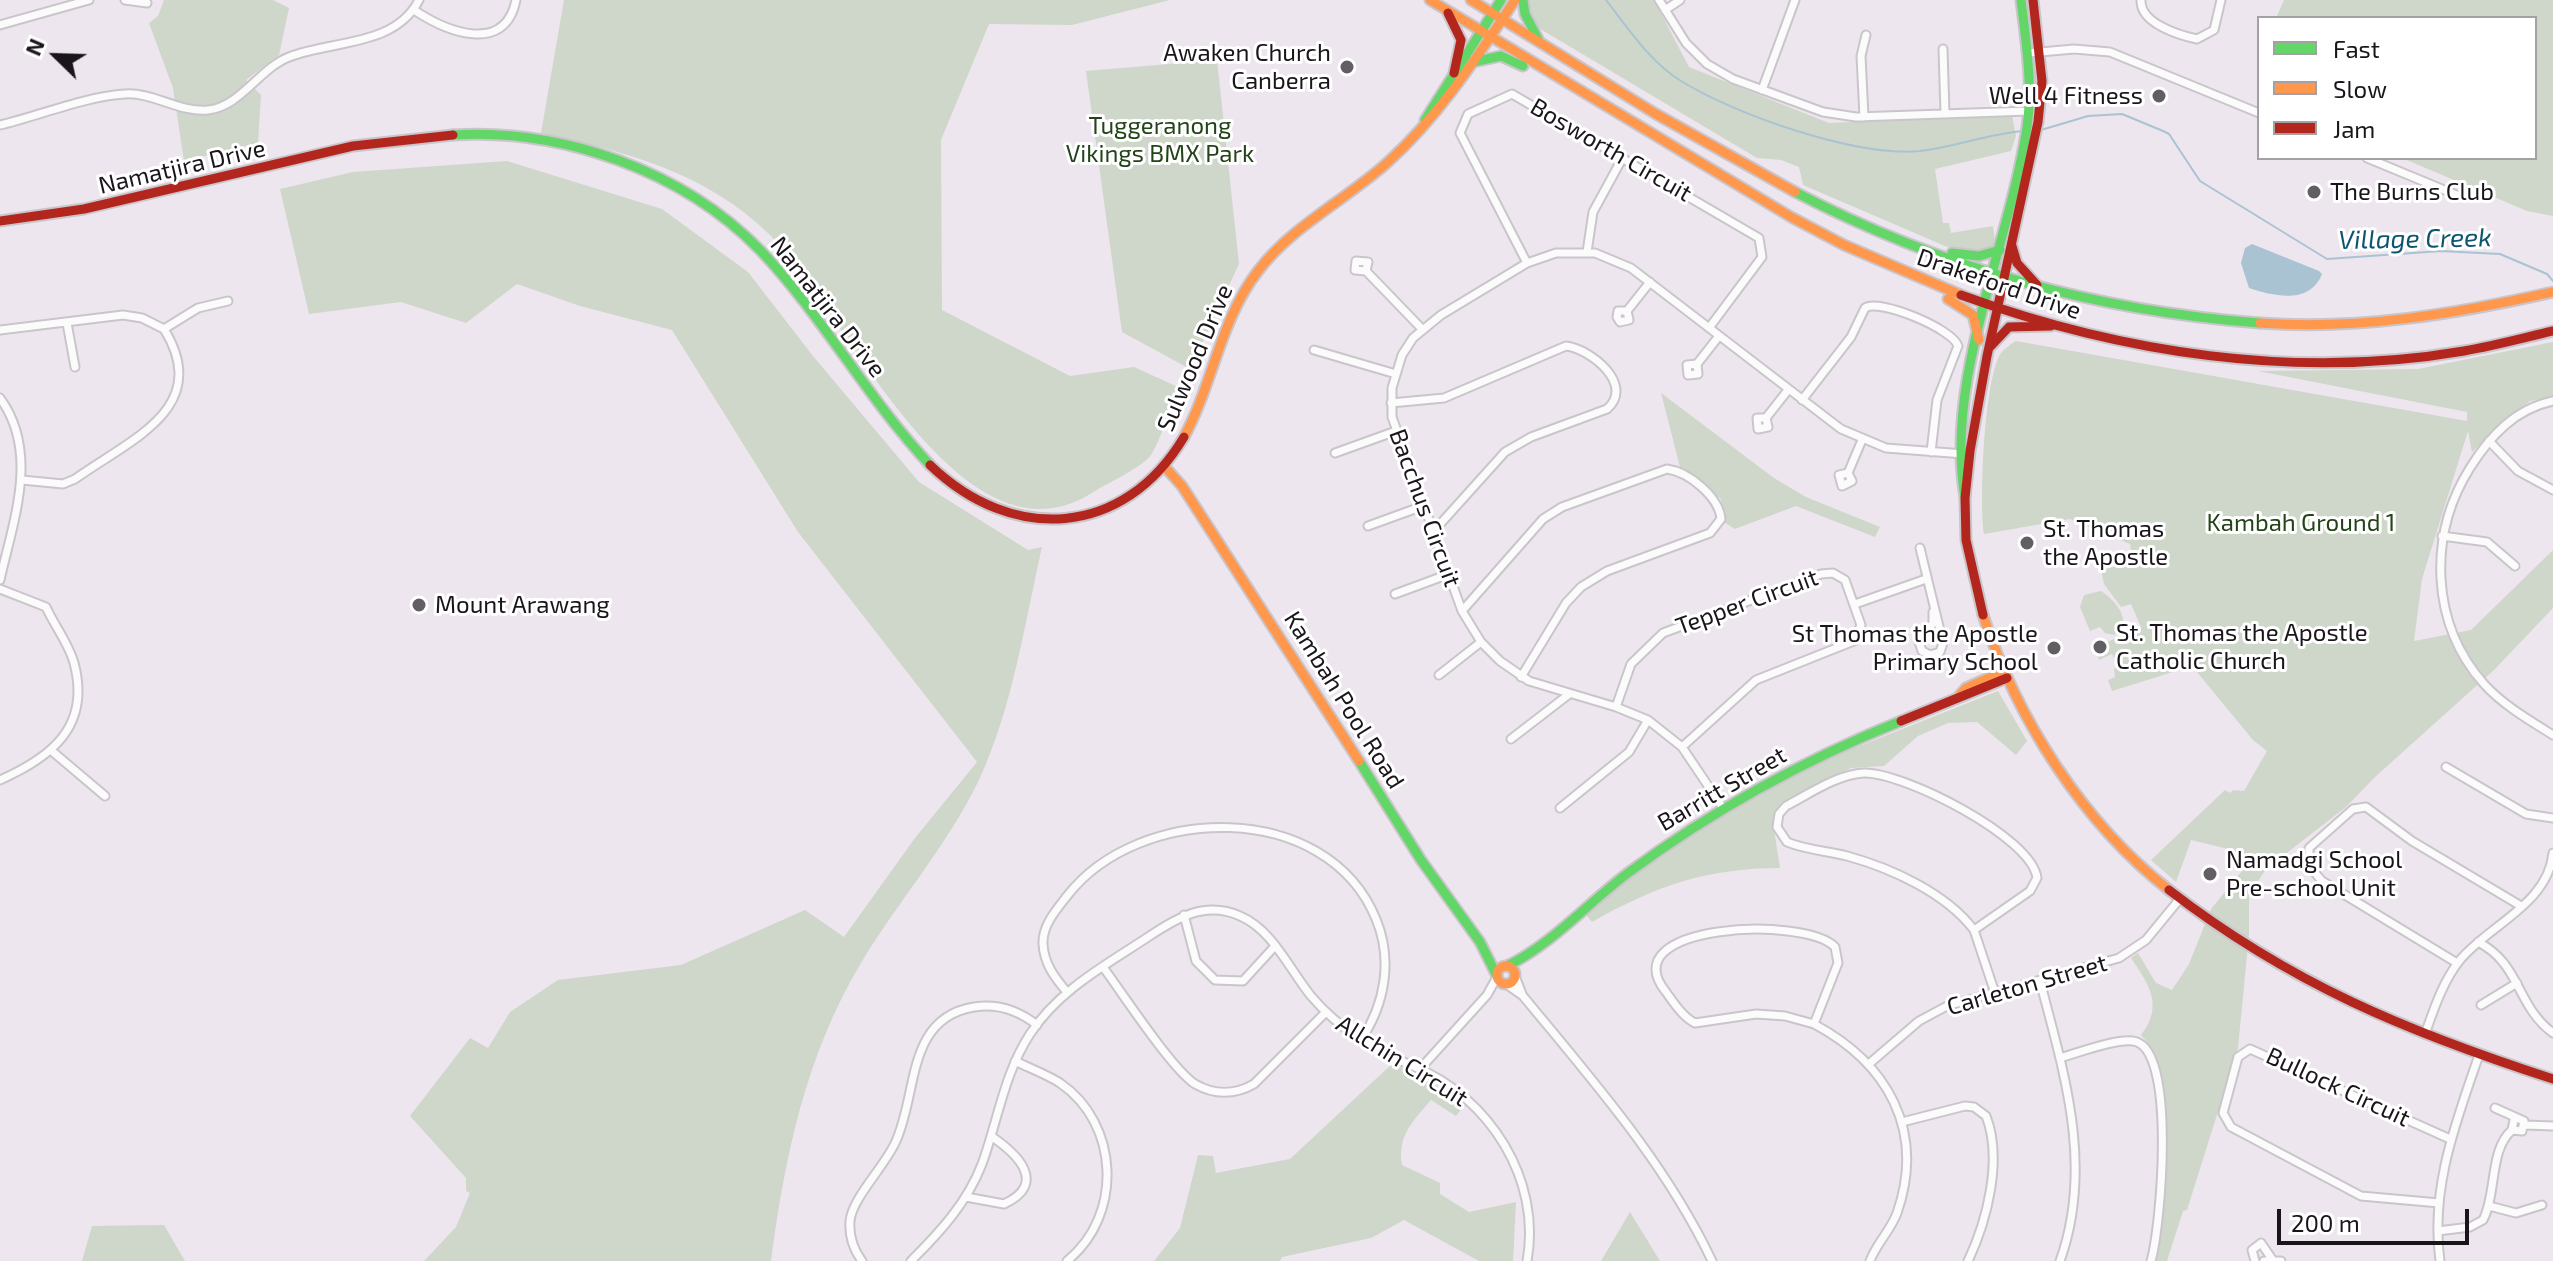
<!DOCTYPE html>
<style>
body{margin:0}
#map{position:relative;width:2553px;height:1261px;overflow:hidden;background:#ede6ee;font-family:"Exo 2",sans-serif}
canvas{display:block}
.legend{position:absolute;left:2257px;top:16px;width:280px;height:144px;box-sizing:border-box;background:#fff;border:2px solid #a3a1a3;margin:0;padding:10px 14px;list-style:none;font-size:24px;color:#19151a}
.legend li{display:flex;align-items:center;gap:16px;height:40px}
.legend b{width:40px;border:2px solid #a3a1a3}
.north{position:absolute;left:16px;top:16px;width:80px;height:80px;-webkit-text-stroke:6px #fff;paint-order:stroke;rotate:293deg;font-size:22px;font-weight:700;line-height:32px;text-align:center;color:#19151a}
.north::after{content:'';display:block;margin:auto;width:28px;height:36px;background:#19151a;clip-path:polygon(50% 0,100% 100%,50% 72%,0 100%)}
.scale{position:absolute;left:2277px;top:1209px;width:192px;height:36px;box-sizing:border-box;border:4px solid #19151a;border-top:0;padding-left:10px;font-size:24px;line-height:28px;white-space:nowrap;color:#19151a;-webkit-text-stroke:6px #fff;paint-order:stroke}
</style>
<div id="map">
<canvas width="2553" height="1261"></canvas>
<ul class="legend">
<li><b style="height:10px;background:#63d668"></b>Fast</li>
<li><b style="height:10px;background:#ff974d"></b>Slow</li>
<li><b style="height:10px;background:#b3261e"></b>Jam</li>
</ul>
<div class="north">N</div>
<div class="scale">200 m</div>
</div>
<script>
const ctx = document.querySelector('canvas').getContext('2d');
ctx.lineJoin = 'round';
function paint(path, color) {
  ctx.fillStyle = color;
  ctx.fill(path, 'evenodd');
}
function stroke(path, color, width, dash) {
  ctx.strokeStyle = color;
  ctx.lineWidth = width;
  ctx.lineCap = dash ? 'butt' : 'round';
  ctx.setLineDash(dash || []);
  ctx.stroke(path);
}
function label(font, color, halo, rows, align = 'center') {
  ctx.font = font + ' "Exo 2",sans-serif';
  ctx.lineWidth = 6;
  ctx.setLineDash([]);
  ctx.textBaseline = 'middle';
  ctx.strokeStyle = halo;
  ctx.fillStyle = color;
  for (const [text, x, y, turn = 0] of rows) {
    ctx.save();
    ctx.translate(x, y);
    ctx.rotate((+turn || 0) * Math.PI / 180);
    ctx.textAlign = isNaN(turn) ? turn : align;
    if (halo) ctx.strokeText(text, 0, 0);
    ctx.fillText(text, 0, 0);
    ctx.restore();
  }
}
paint(new Path2D(`
 M164 0H273L289 8 279 55 246 80 261 95 258 143 184 161 173 88 149 23 158 16Z
 M564 0H1170L1072 25 989 24 941 140 942 310 1070 376 1134 367 1178 387C1169 408 1163 436 1151 455 1143 467 1104 485 1090 494 958 575 842 305 770 235 706 172 626 152 541 133Z
 M1525 0H1654L1689 67 1829 123 2012 115 2016 136 2011 151 1935 169 1943 223H1949L1951 233 1993 226 1996 248 1991 252H1959L1803 185 1799 167 1781 160 1757 158 1542 30 1534 24Z
 M2284 0H2553V216L2527 211 2402 158H2535V18H2276Z
 M1217 60 1239 264 1190 369 1122 332 1086 71Z
 M507 161 662 209 748 272 813 356 919 482 1028 550 1042 547C1024 626 1013 706 979 780 947 846 899 900 861 963 806 1055 785 1155 771 1261H424L456 1227 470 1193 466 1191V1178L410 1116 470 1038 488 1048 510 1012 558 980 681 965 805 910 844 937 915 838 977 762 798 532 672 330 580 306 517 284 466 323 401 302 309 314 280 189 353 172Z
 M2016 341 2467 421V412L2258 371 2418 369 2553 342V397L2530 401 2472 452 2468 431 2422 579 2414 641 2471 630 2553 550V608L2494 670 2375 777 2346 807 2266 869 2249 895V934L2238 1048 2187 1210 2183 1211 2167 1261H2154C2166 1207 2182 1078 2141 1035 2164 1005 2149 985 2131 958L2138 953 2156 983 2172 990 2189 964 2211 909 2246 866 2228 849 2191 840 2176 882 2151 860 2225 790 2230 793 2233 790 2244 791 2267 751 2253 740 2192 666 2112 691 2108 680 2115 677 2114 669 2118 666 2112 654 2099 660 2096 647 2141 627 2131 604 2121 607 2104 584 2101 570 2133 562 2130 544 2070 519 1984 534C1979 502 1984 378 2001 353 2004 349 2011 344 2016 341Z
 M1661 393 1774 478 1806 497 1880 527 1875 537 1796 506 1735 529 1722 521 1721 499 1680 467Z
 M2101 591C2113 599 2126 612 2123 629L2114 635 2105 633 2100 627 2090 631 2080 607 2084 595Z
 M1998 691 2027 741 2016 755 1977 722 1948 723 1918 736 1884 766 1851 768 1781 803 1773 824 1780 868C1708 868 1655 886 1592 922L1582 910 1643 863 1789 774Z
 M1393 1063 1467 1102 1456 1116 1431 1100C1413 1121 1397 1136 1402 1165L1440 1183V1194L1469 1212 1516 1202 1513 1261H1479L1404 1220 1371 1238 1282 1257 1280 1261H1154L1180 1228 1198 1155 1213 1156 1216 1173 1290 1159Z
 M1630 1212 1660 1261H1601Z
 M164 1225 185 1261H82L92 1226Z`), '#ced7ca');
paint(new Path2D(`
 M2252 244 2319 271 2322 274C2310 304 2276 297 2249 288L2241 263 2245 248Z`), '#aac3d2');
stroke(new Path2D(`
 M1606 0C1628 28 1650 62 1681 81 1736 115 1856 157 1920 151 1954 147 1988 134 2023 131
 M2041 130 2088 116 2122 114 2163 131 2169 134 2200 181 2327 259 2441 251 2500 254 2547 274 2553 281`), '#aac3d2', 2);
const street = new Path2D(`
 M125 0 147 3
 M1659 0 1686 43 1707 64 1733 79 1823 112 1856 117 2029 111
 M2141 0C2140 23 2178 35 2197 39L2214 30 2221 0
 M414 10C447 32 505 55 516 0
 M1665 10 1680 0
 M0 25 89 0
 M1943 49 1945 114
 M2029 53 2074 49 2110 52 2259 113
 M1762 90 1795 0
 M1864 117 1861 56 1866 35
 M0 125C38 116 87 96 125 94 153 92 180 113 208 110 240 107 260 68 289 57 332 40 395 47 419 0
 M2367 158 2459 196
 M1587 252 1593 212 1623 157
 M1527 263 1460 133 1468 114 1512 94 1759 238 1762 257 1709 328
 M1366 271 1368 262 1356 261 1355 270 1366 271 1422 329
 M1627 311H1618L1617 317 1620 322 1629 320 1627 311 1650 282
 M67 323 75 367
 M164 329 198 308 228 301
 M0 330 123 315 142 318 164 329C213 408 131 439 75 479L63 484 22 480
 M1314 350 1396 374
 M1697 364 1687 365 1688 375 1698 374 1697 364 1719 336
 M0 398C40 453 13 521 0 580
 M1802 400 1851 337 1865 308C1879 298 1953 329 1958 346L1937 400 1931 452
 M2553 401C2515 409 2490 436 2470 468 2428 535 2430 623 2484 684 2503 705 2529 720 2553 735
 M1391 403 1444 398 1566 346C1591 349 1635 385 1607 409L1531 437 1505 452 1433 532
 M1766 418H1757L1758 429 1768 427 1766 418 1788 390
 M2489 441 2518 471 2553 490
 M1335 453 1396 431
 M1848 473 1839 475 1842 486 1852 481 1848 473 1862 440
 M1368 526 1423 506
 M2442 536 2487 542 2515 566
 M1920 548 1943 643 1940 652 1930 655 1922 651 1919 642 1933 623V612
 M0 589 46 607C54 625 69 644 74 663 91 726 52 757 0 780
 M1395 594 1449 574
 M1855 604 1926 579
 M1462 611 1543 519 1562 507 1667 469C1689 472 1719 497 1721 519L1710 533 1607 571 1581 587 1566 603 1521 677
 M1439 675 1481 642
 M1616 707 1631 664 1663 633 1821 574 1833 573 1845 580 1861 625 1854 641 1756 680 1682 747
 M1511 739 1568 695
 M53 752 105 796
 M2446 767 2526 814 2553 818
 M1560 808 1629 752 1648 720
 M1723 808 1682 747 1648 720 1616 707 1529 681 1500 661 1481 642 1462 611 1392 417V388L1402 355 1413 338 1441 315 1527 263 1556 253H1595L1631 268 1841 429 1886 448 1964 454
 M1184 915 1196 961 1215 980 1243 981 1275 946
 M1974 930C1946 893 1891 868 1847 856 1828 851 1806 850 1787 842L1777 827 1779 814 1786 806C1809 794 1838 774 1864 773 1903 772 2032 837 2037 878L2030 891 1974 930 1995 993
 M2478 942C2521 964 2516 1006 2553 1033
 M2457 963 2322 881 2309 866V848L2353 809 2366 807 2412 841 2521 906
 M1103 967C1123 994 1171 1068 1195 1084 1214 1095 1235 1095 1254 1084L1326 1012
 M1515 976 1522 994
 M2040 981C2064 1073 2094 1166 2060 1261
 M1506 984 1523 996C1592 1080 1665 1162 1712 1261
 M1067 992C1055 978 1044 964 1043 944 1042 926 1056 910 1067 896 1139 803 1327 799 1376 919 1393 960 1385 1004 1361 1040
 M2481 1005 2517 983
 M1814 1024 1785 1016 1756 1014 1695 1023C1683 1017 1674 1003 1666 992 1610 924 1804 915 1835 947L1838 963 1814 1024C1887 1063 1926 1130 1897 1213 1891 1230 1876 1244 1870 1261
 M2425 1034C2434 1009 2443 981 2460 960 2489 925 2548 904 2553 853
 M2060 1058C2077 1053 2122 1036 2137 1042 2176 1057 2161 1226 2151 1261
 M1015 1061C1029 1068 1046 1074 1060 1083 1120 1124 1123 1216 1067 1261
 M1870 1063 1919 1021 1947 1006 2119 958 2146 940 2178 901
 M1420 1069 1487 995 1497 977
 M2495 1108 2524 1121 2522 1131 2512 1130 2514 1120
 M1902 1122 1965 1106 1974 1107 1986 1116C2003 1159 1987 1221 1968 1261
 M2525 1125 2553 1126
 M966 1197 1004 1204C1049 1183 1016 1153 991 1136
 M2439 1203 2361 1196 2231 1127 2223 1113 2238 1057 2250 1049 2450 1139
 M2489 1206 2516 1213 2542 1205
 M2438 1231 2470 1227 2483 1220C2497 1193 2489 1150 2512 1130
 M862 1261C853 1249 849 1235 850 1221 852 1198 886 1165 896 1141 918 1093 906 1018 974 1007 998 1003 1018 1010 1037 1025
 M911 1261C940 1232 967 1203 982 1164 998 1120 1004 1074 1030 1034 1058 991 1104 966 1145 939 1175 919 1204 900 1240 916 1273 930 1289 969 1311 996 1340 1030 1375 1050 1415 1067 1489 1097 1542 1180 1527 1261
 M2255 1261 2252 1250 2261 1243 2272 1259
 M2264 1261H2281
 M2440 1261C2430 1188 2456 1122 2479 1055`);
const fast = new Path2D(`
 M1523 0 1525 14 1538 39
 M1473 62 1501 56 1523 66
 M1425 120 1501 0
 M453 135C562 128 683 171 760 250 823 316 867 398 930 465
 M1795 192C1941 268 2096 311 2260 323
 M1952 253 1979 256 2000 250
 M1965 497C1944 380 2010 243 2027 127 2033 85 2026 42 2021 0
 M1359 761 1421 860 1480 942 1497 976
 M1507 966C1552 944 1588 903 1628 873 1713 810 1804 760 1901 721`);
const slow = new Path2D(`
 M1430 0 1791 217 1844 245 1961 295
 M1471 0 1656 114 1795 192
 M1948 299 1973 315 1979 340
 M2260 323C2360 330 2456 314 2553 292
 M1184 437C1213 384 1220 320 1258 271 1292 226 1346 200 1388 162 1439 116 1477 57 1515 0
 M1165 467 1182 486 1359 761
 M1983 615C2017 719 2083 823 2169 890
 M1960 695 1966 688 2004 671
 M1497 975a9 9 0 1 1 18 0a9 9 0 1 1-18 0Z`);
const jam = new Path2D(`
 M1448 13 1461 40 1454 73
 M0 221 84 209 353 146 453 135
 M2012 246 2017 263 2037 285
 M1961 295C2121 353 2295 380 2464 351 2494 346 2523 338 2553 331
 M1989 348 2009 327 2051 326
 M930 465C1012 544 1124 538 1184 437
 M1983 615 1966 540 1965 498 1970 451 1987 356 2038 122 2042 81 2033 0
 M1901 721 2007 678
 M2169 890C2291 984 2408 1032 2553 1079`);
stroke(street, '#cac5cb', 11);
stroke(fast, '#cac5cb', 13);
stroke(slow, '#cac5cb', 13);
stroke(jam, '#cac5cb', 13);
stroke(street, '#fcfbfc', 7);
stroke(fast, '#63d668', 9);
stroke(slow, '#ff974d', 9);
stroke(jam, '#b3261e', 9);
for (const [x, y, r, color] of [
 [1347,67,8,"#635e64"],
 [2159,96,8,"#635e64"],
 [2314,192,8,"#635e64"],
 [2027,543,8,"#635e64"],
 [419,605,8,"#635e64"],
 [2100,647,8,"#635e64"],
 [2054,648,8,"#635e64"],
 [2210,874,8,"#635e64"]
]) {
  const dot = new Path2D();
  dot.arc(x, y, r, 0, 2 * Math.PI);
  ctx.fillStyle = color;
  ctx.fill(dot);
  stroke(dot, '#fff', 3);
}
label('24px', '#19151a', '#fff', [
 ["Awaken Church",1331,53,"right"],
 ["Canberra",1331,81,"right"],
 ["Well 4 Fitness",2143,96,"right"],
 ["The Burns Club",2330,192],
 ["St. Thomas",2043,529],
 ["the Apostle",2043,557],
 ["Mount Arawang",435,605],
 ["St. Thomas the Apostle",2116,633],
 ["Catholic Church",2116,661],
 ["St Thomas the Apostle",2038,634,"right"],
 ["Primary School",2038,662,"right"],
 ["Namadgi School",2226,860],
 ["Pre-school Unit",2226,888]
], 'left');
label('24px', '#234318', '#fff', [
 ["Tuggeranong",1160,126],
 ["Vikings BMX Park",1160,154],
 ["Kambah Ground 1",2301,523]
]);
label('24px', '#19151a', '#fff', [
 ["Bosworth Circuit",1611,150,30],
 ["Namatjira Drive",182,167,-13],
 ["Drakeford Drive",1999,284,19],
 ["Namatjira Drive",828,307,52],
 ["Sulwood Drive",1195,358,-67],
 ["Bacchus Circuit",1425,508,70],
 ["Tepper Circuit",1747,602,-20],
 ["Kambah Pool Road",1344,700,58],
 ["Barritt Street",1722,789,-30],
 ["Carleton Street",2027,985,-16],
 ["Allchin Circuit",1402,1061,32],
 ["Bullock Circuit",2338,1087,25]
]);
label('italic 26px', '#0c5570', '#fff', [
 ["Village Creek",2415,239,-1]
]);
</script>
